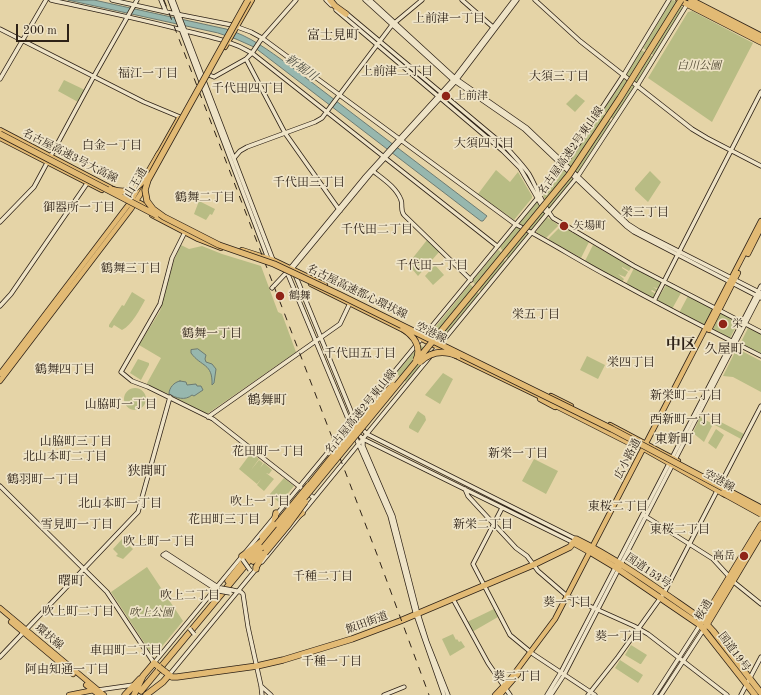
<!DOCTYPE html>
<meta charset="utf-8">
<style>
body{margin:0}
#map{position:relative;width:761px;height:695px;overflow:hidden;background:#e5d4a7;font-family:"Old Standard TT",serif}
canvas{display:block}
.scale{position:absolute;left:16px;top:24px;width:53px;height:18px;box-sizing:border-box;border:2px solid #2e2217;border-top:0;padding-left:5px;font-size:12px;line-height:14px;white-space:nowrap;color:#2e2217;-webkit-text-stroke:3px #eee3c6;paint-order:stroke}
</style>
<div id="map">
<canvas width="761" height="695"></canvas>
<div class="scale">200 m</div>
</div>
<script>
const ctx = document.querySelector('canvas').getContext('2d');
ctx.lineJoin = 'round';
function paint(path, color) {
  ctx.fillStyle = color;
  ctx.fill(path, 'evenodd');
}
function stroke(path, color, width, dash) {
  ctx.strokeStyle = color;
  ctx.lineWidth = width;
  ctx.lineCap = dash ? 'butt' : 'round';
  ctx.setLineDash(dash || []);
  ctx.stroke(path);
}
function label(font, color, halo, rows, align = 'center') {
  ctx.font = font + ' "Old Standard TT","Noto Serif JP",serif';
  ctx.lineWidth = 3.5;
  ctx.setLineDash([]);
  ctx.textBaseline = 'middle';
  ctx.strokeStyle = halo;
  ctx.fillStyle = color;
  for (const [text, x, y, turn = 0] of rows) {
    ctx.save();
    ctx.translate(x, y);
    ctx.rotate((+turn || 0) * Math.PI / 180);
    ctx.textAlign = isNaN(turn) ? turn : align;
    if (halo) ctx.strokeText(text, 0, 0);
    ctx.fillText(text, 0, 0);
    ctx.restore();
  }
}
paint(new Path2D(`
 M673 0 682 5V9L655 54 653 55 643 48 671 1Z
 M692 11 753 43 712 122 648 78 688 12Z
 M641 50 653 57 636 83 626 75Z
 M624 79 635 87 613 119 603 110Z
 M64 80 85 90 78 102 58 91Z
 M576 94 585 101 575 112 566 104Z
 M602 113 611 122 578 172 576 173 568 164 601 114Z
 M496 170 510 182 518 172 532 196V198L514 220 478 194Z
 M564 170 573 179 550 208H548L543 195Z
 M650 171 661 182 648 202 635 190V188Z
 M199 201 215 209 212 215 210 214 206 220 194 214Z
 M537 202 545 214 533 229 530 230 519 223Z
 M547 217 557 224 558 226 546 238 536 232Z
 M561 226 589 242 581 258 549 240V238Z
 M516 227 529 234 508 259 500 247Z
 M427 240 439 252 418 276 408 264Z
 M181 245 189 249 202 246 222 254 261 266 278 312 282 314 296 352 207 414 164 392 160 391 146 385 161 358 139 345 160 311 174 260Z
 M593 245 630 266 631 268 629 271 622 267V268L628 272 625 277 618 274 624 279 622 282 585 261Z
 M498 250 500 251 505 262 481 291 473 282V280Z
 M435 265 444 275 433 285 425 276Z
 M634 268 661 282 659 289 653 287 658 290 657 293 652 290 651 291 656 294 653 298 626 284Z
 M470 284 479 294 440 340 429 335Z
 M666 285 681 293 672 309 657 300Z
 M132 292 145 300C140 309 132 325 122 330L114 325 112 328 109 327V325L122 305 124 306Z
 M688 296 712 308V311L705 325 680 313V311Z
 M720 314H723L738 323 730 338 713 329Z
 M748 328 761 334V355L741 344V342Z
 M420 345 431 352 406 382 396 373Z
 M738 349 761 361V392L733 377 723 376 736 350Z
 M587 356 605 365 598 379 580 370Z
 M138 359 149 363V365L141 380 130 373Z
 M443 373 453 379 440 404 425 395Z
 M124 399a11 11 0 1 1 22 0a11 11 0 1 1-22 0Z
 M418 411 425 416 426 420 418 433 409 428V426Z
 M700 417 711 423 713 418 744 434 741 439 713 424 704 442 693 433Z
 M716 429 724 435 716 449 708 443Z
 M251 453 259 459 251 470 259 460 263 463 260 468 264 463 272 470 269 474 266 473 274 479 264 491 257 485 261 479 257 484 239 469Z
 M534 459 558 471 546 494 522 481Z
 M284 478 294 486 280 503 270 495V494Z
 M122 539 133 549 123 559 116 556 118 554 113 549Z
 M147 567 183 621 155 655 153 656 111 592Z
 M494 609 498 617 472 632 467 622Z
 M453 634 456 640 457 639 459 642 461 641 465 647 450 656 442 639Z
 M631 645 647 655 641 664H640L625 655Z
 M620 660 643 675 638 683 615 668Z`), '#b8bc84');
const water = new Path2D(`
 M68 0H94L226 29C250 36 268 50 289 65L487 216 483 221H481L254 47 236 39 218 33Z
 M198 349 206 355 205 359 206 362 212 364 216 369 214 383 212 385C213 363 201 367 191 353V350Z
 M180 381 186 382 187 385 196 384 197 386H201L203 390 194 396 192 395C185 401 176 398 169 394 169 388 174 382 180 381Z`);
paint(water, '#97b7ae');
stroke(water, '#6d7b72', 1);
stroke(new Path2D(`
 M141 695 143 693`), '#c0b08a', 5.5, [5.5, 3]);
const secondary = new Path2D(`
 M51 0C96 10 141 19 186 31 210 37 230 40 252 53L497 246
 M112 0 166 12 232 25 251 32 262 38 515 224C547 240 576 259 606 275 657 303 709 330 761 356
 M161 0 166 12
 M170 0 269 261
 M173 0 273 260
 M326 0 331 5
 M365 0 453 80 524 129 626 226 634 232 761 298
 M370 0 455 78 527 128 628 224 639 231 761 293
 M462 0 494 28
 M535 0 580 41 692 129 707 138 761 166
 M336 10 503 151 520 168 545 211 548 213
 M346 13 506 147C514 156 522 164 529 174 537 188 543 206 553 218L634 266 761 332
 M0 29 144 102 180 117
 M246 59 285 133 340 211
 M209 75 214 77 246 59 252 53 260 41 296 0
 M0 79 46 0
 M234 158 240 151 247 147 315 122 322 118 392 25 422 0
 M373 171C383 179 396 187 401 200 403 205 400 210 404 215L471 280
 M0 222 34 187 94 76 137 0
 M186 230 172 258 160 304 121 372 132 381 148 387 213 419 314 498
 M291 270 373 171 455 82 517 0
 M287 272 351 426
 M294 272 355 421
 M272 288 287 272 364 178 453 80 514 0
 M654 301 761 92
 M0 306 11 294 88 182
 M208 417 340 324 350 303
 M361 428 367 434 576 539
 M356 432 363 439 574 543
 M355 436 390 516 415 612 444 695
 M363 440V446L393 516 417 610 427 642 448 695
 M0 486 107 592 154 663 563 167 623 76 669 0
 M465 489 468 496 516 548 527 556 538 571 567 596 634 626 648 634 727 695
 M502 508 473 564 510 635 533 654 595 695
 M645 516 713 559 735 583 761 604
 M262 562 578 176 637 86 688 3
 M217 590 163 555 166 553 218 587
 M232 590 241 592 243 594 248 627 261 686 262 695
 M453 599 488 663 510 695
 M0 657 138 512 170 397
 M169 675 257 568
 M261 686 271 695
 M98 690 133 685
 M384 695 404 687
 M547 695 561 672 761 286
 M551 695 564 675 760 295
 M588 695 618 657 664 593 761 406
 M655 695 700 625
 M661 695 704 629
 M741 695 761 657`);
const primary = new Path2D(`
 M225 47 252 0
 M0 130 153 210
 M0 138 102 190
 M157 157 179 118
 M152 215 198 239 221 248
 M242 250 273 260 325 285
 M748 254 761 228
 M311 284 448 352
 M709 330 738 273
 M454 355 543 398
 M0 374 129 204 140 185
 M0 381 131 209 145 187
 M551 396 571 406
 M540 399 555 407
 M610 425 678 461
 M644 449 725 495
 M0 608 104 695
 M11 622 73 674
 M86 685 99 695
 M69 695 94 690
 M495 695 511 678 555 619 761 221
 M500 695 518 674`);
const highway = new Path2D(`
 M330 0 335 6 346 14
 M679 0 761 42
 M691 0 761 36
 M148 173 159 154
 M553 404 634 445
 M292 520 302 513
 M262 537 274 523 276 513
 M574 543 590 552 615 567 700 625 755 695
 M242 556C256 547 268 537 277 524
 M253 561 269 545
 M256 569V567L265 553
 M228 581 250 553
 M702 622 761 525
 M706 626 761 534
 M164 671 172 677H177L257 666 283 660 352 639 400 621 533 565 570 547 576 539C621 561 662 592 703 620L713 631 761 693
 M141 691 262 545
 M125 695 140 679
 M134 695 143 676 154 663 159 667
 M146 695 163 682 169 675`);
stroke(secondary, '#2e2217', 5);
stroke(primary, '#2e2217', 6);
stroke(highway, '#2e2217', 7);
stroke(secondary, '#eee3c6', 3.5);
stroke(primary, '#e2ba74', 4.5);
stroke(highway, '#e2ba74', 5.5);
stroke(new Path2D(`
 M164 0 378 557 429 695`), '#2e2217', 1, [7, 7]);
const secondaryBridge = new Path2D(`
 M243 560 250 570
 M221 588 232 590
 M219 591 230 593
 M190 629 194 634`);
const highwayBridge = new Path2D(`
 M248 0 148 180 145 190 147 201 153 209 164 217 219 245 274 264 340 295 612 429 761 508
 M0 134 156 215
 M111 189C127 195 139 189 147 175
 M403 329C414 336 422 347 416 360
 M420 362C431 351 444 350 458 356
 M308 487 371 408 393 385
 M723 493 761 514
 M277 524 309 485
 M264 547 569 175 620 98 681 0
 M265 553 289 524 305 502
 M159 667 164 671`);
stroke(secondaryBridge, '#2e2217', 5, []);
stroke(highwayBridge, '#2e2217', 7, []);
stroke(secondaryBridge, '#eee3c6', 3.5);
stroke(highwayBridge, '#e2ba74', 5.5);
for (const [x, y, r, color] of [
 [446,96,5,"#8f2418"],
 [564,226,5,"#8f2418"],
 [280,296,5,"#8f2418"],
 [723,324,5,"#8f2418"],
 [744,556,5,"#8f2418"]
]) {
  const dot = new Path2D();
  dot.arc(x, y, r, 0, 2 * Math.PI);
  ctx.fillStyle = color;
  ctx.fill(dot);
  stroke(dot, '#eee3c6', 1.5);
}
label('italic 11px', '#504832', '#eee3c6', [
 ["白川公園",699,66],
 ["吹上公園",151,613]
]);
label('11px', '#2e2217', '#eee3c6', [
 ["上前津",455,96],
 ["矢場町",573,226],
 ["鶴舞",289,296],
 ["栄",732,324],
 ["高岳",735,556,"right"]
], 'left');
label('11px', '#2e2217', '#eee3c6', [
 ["名古屋高速2号東山線",571,151,-55],
 ["名古屋高速3号大高線",70,156,27],
 ["山王通",136,183,-59],
 ["名古屋高速都心環状線",357,292,26],
 ["空港線",431,333,26],
 ["名古屋高速2号東山線",361,412,-51],
 ["広小路通",628,459,-63],
 ["空港線",719,481,29],
 ["国道153号",648,571,34],
 ["桜通",704,610,-59],
 ["飯田街道",367,623,-20],
 ["環状線",49,637,40],
 ["国道19号",734,652,53]
]);
label('12px', '#2e2217', '#eee3c6', [
 ["上前津一丁目",449,19],
 ["上前津二丁目",397,72],
 ["福江一丁目",148,74],
 ["大須三丁目",559,77],
 ["千代田四丁目",248,89],
 ["大須四丁目",484,144],
 ["白金一丁目",112,146],
 ["千代田三丁目",309,183],
 ["鶴舞二丁目",205,198],
 ["御器所一丁目",79,208],
 ["栄三丁目",645,213],
 ["千代田二丁目",377,230],
 ["千代田一丁目",432,266],
 ["鶴舞三丁目",131,269],
 ["栄五丁目",536,315],
 ["鶴舞一丁目",212,334],
 ["千代田五丁目",360,354],
 ["栄四丁目",631,363],
 ["鶴舞四丁目",65,370],
 ["新栄町二丁目",686,396],
 ["山脇町一丁目",121,405],
 ["西新町一丁目",686,420],
 ["山脇町三丁目",76,442],
 ["花田町一丁目",268,452],
 ["新栄一丁目",518,454],
 ["北山本町二丁目",65,457],
 ["鶴羽町一丁目",43,480],
 ["吹上一丁目",260,502],
 ["北山本町一丁目",120,504],
 ["東桜二丁目",618,507],
 ["花田町三丁目",224,520],
 ["雪見町一丁目",77,525],
 ["新栄二丁目",483,525],
 ["東桜二丁目",680,530],
 ["吹上町一丁目",159,542],
 ["千種二丁目",323,577],
 ["吹上二丁目",190,596],
 ["葵一丁目",567,603],
 ["吹上町二丁目",78,612],
 ["葵一丁目",619,637],
 ["車田町二丁目",126,651],
 ["千種一丁目",332,662],
 ["阿由知通一丁目",67,670],
 ["葵二丁目",517,677]
]);
label('italic 12px', '#4e4f44', '#eee3c6', [
 ["新堀川",301,68,35]
]);
label('13px', '#2e2217', '#eee3c6', [
 ["富士見町",333,36],
 ["久屋町",724,350],
 ["鶴舞町",267,401],
 ["東新町",674,440],
 ["狭間町",147,472],
 ["曙町",71,582]
]);
label('bold 15px', '#2e2217', '#eee3c6', [
 ["中区",681,345]
]);
</script>
